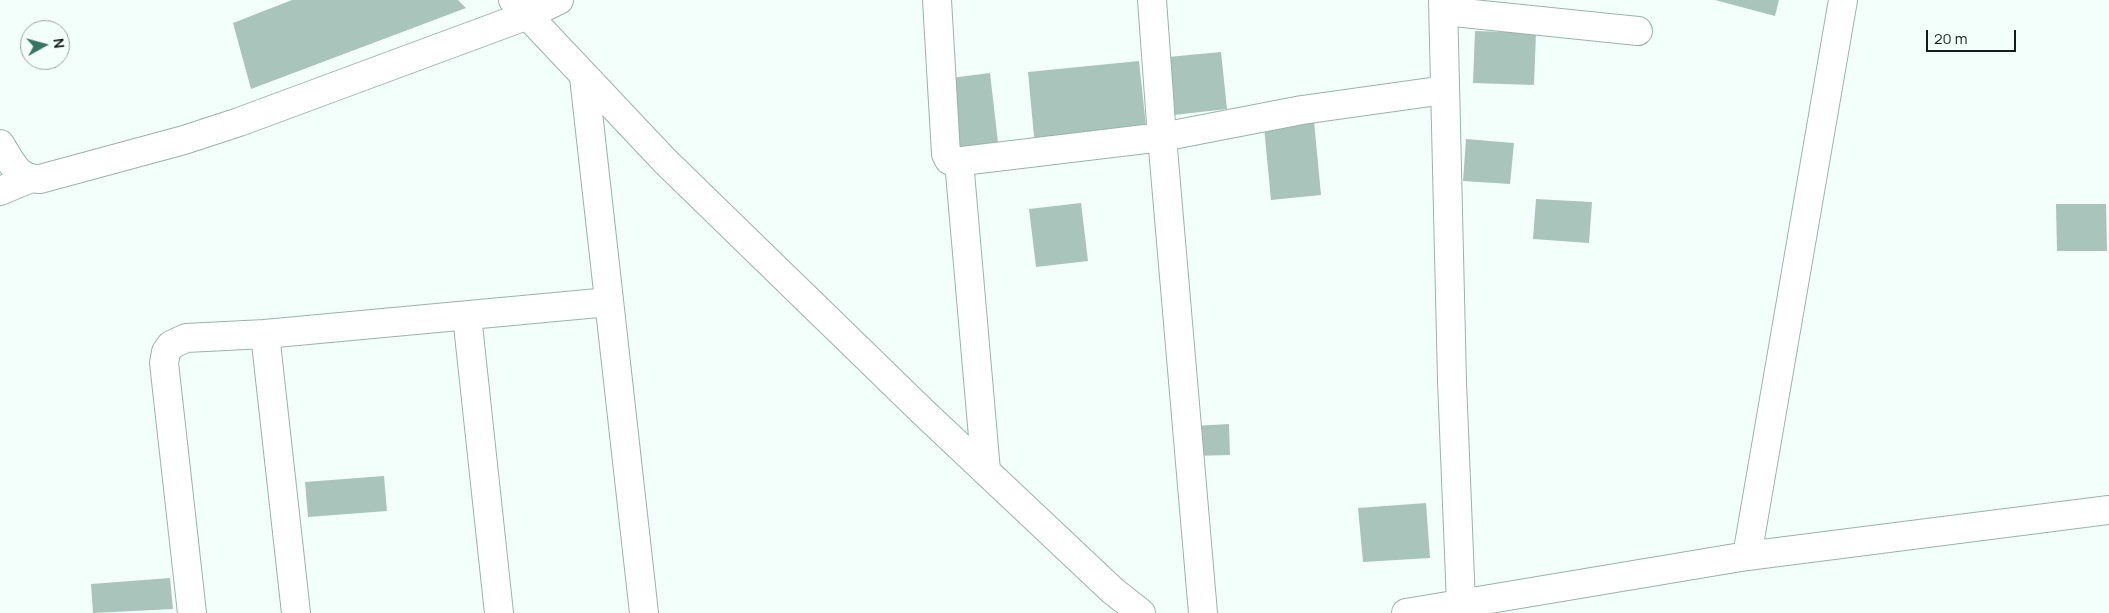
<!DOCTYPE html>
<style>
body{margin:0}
#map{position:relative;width:2109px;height:613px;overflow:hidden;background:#f3fffa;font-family:Manrope,sans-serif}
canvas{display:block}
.north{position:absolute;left:20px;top:20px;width:50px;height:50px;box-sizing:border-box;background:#f3fffa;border:1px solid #99a4a0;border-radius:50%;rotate:83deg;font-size:14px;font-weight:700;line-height:20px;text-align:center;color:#121c19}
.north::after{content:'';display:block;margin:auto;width:18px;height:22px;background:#377563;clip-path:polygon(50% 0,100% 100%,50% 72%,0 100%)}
.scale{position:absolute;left:1926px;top:30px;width:90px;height:22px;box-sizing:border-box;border:2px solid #121c19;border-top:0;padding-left:6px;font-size:15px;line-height:18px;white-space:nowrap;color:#121c19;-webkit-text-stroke:4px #f3fffa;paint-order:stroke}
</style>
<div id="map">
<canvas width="2109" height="613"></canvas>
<div class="north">N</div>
<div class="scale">20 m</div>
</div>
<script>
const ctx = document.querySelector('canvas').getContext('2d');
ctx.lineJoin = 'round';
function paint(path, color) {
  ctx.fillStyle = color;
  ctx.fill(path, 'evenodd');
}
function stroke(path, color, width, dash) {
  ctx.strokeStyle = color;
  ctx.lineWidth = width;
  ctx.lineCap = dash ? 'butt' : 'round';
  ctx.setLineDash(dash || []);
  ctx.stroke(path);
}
paint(new Path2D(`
 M292 0H458L466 8 251 89 233 23Z
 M1715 0H1779L1775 16Z
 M1475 31 1536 33 1534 85 1473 83Z
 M1221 52 1227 109 1174 115 1168 57Z
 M1139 61 1147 135 1035 147 1028 72Z
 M990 73 999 151 953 156 943 79Z
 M1314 121 1321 195 1271 200 1264 127Z
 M1466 139 1514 143 1510 184 1463 181Z
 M1536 199 1592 202 1589 243 1533 239Z
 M1081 203 1088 261 1036 267 1029 209Z
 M2056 204H2106L2107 251H2057Z
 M1229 424 1230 455 1194 456 1193 426Z
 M384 476 387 511 308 517 305 482Z
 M1426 503 1430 558 1363 562 1358 508Z
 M170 578 173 609 93 613 91 584Z`), '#a9c5bb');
const minor = new Path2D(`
 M937 0 946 154 949 160 954 162 1162 137 1302 110 1445 90
 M1152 0 1162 137 1203 613
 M1443 0 1452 381 1461 603
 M1444 11 1638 31
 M584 77 644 613
 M0 144C11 161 17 180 40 179L184 140 239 122 528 15 559 0
 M959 161 986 471
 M0 191 29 179
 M467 316 499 613
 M265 334 296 613
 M1747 556 1843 0
 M192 613 164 363 166 352 171 345 186 338 265 334 609 302`);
const tertiary = new Path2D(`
 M513 0 665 161 922 411 1113 591 1141 613
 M1406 613 1747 556 2109 510`);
stroke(minor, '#98b4a9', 30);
stroke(tertiary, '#98b4a9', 30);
stroke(minor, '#fff', 28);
stroke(tertiary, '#fff', 28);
</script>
